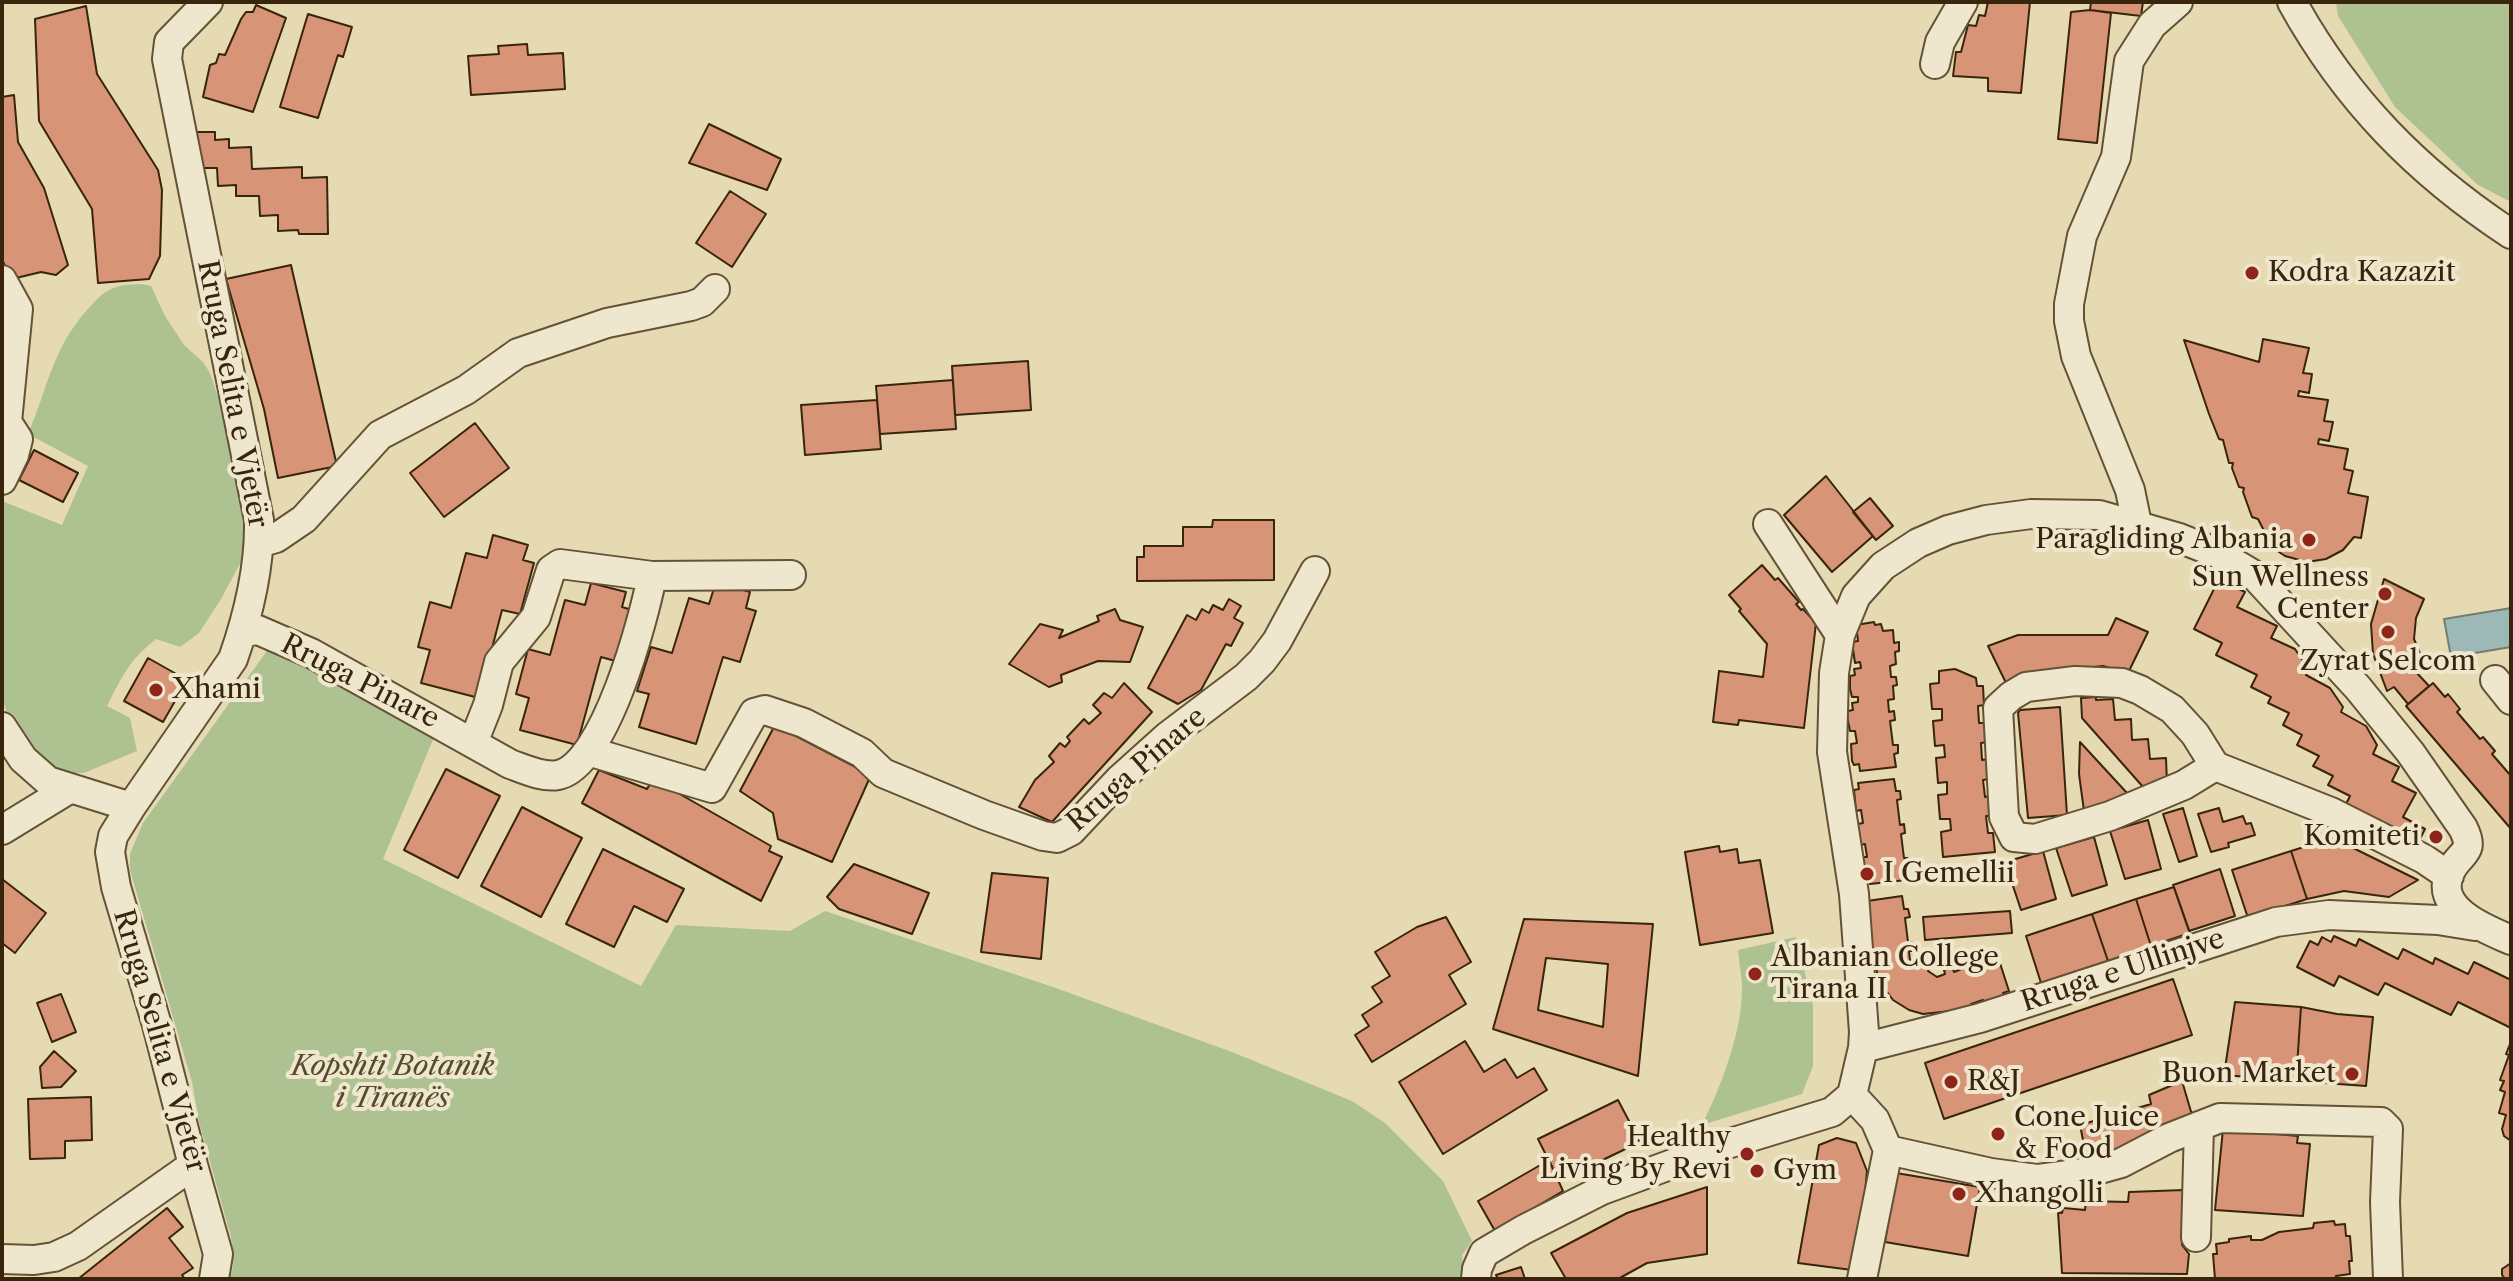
<!DOCTYPE html>
<meta charset="utf-8">
<style>
body{margin:0}
#map{position:relative;width:2513px;height:1281px;overflow:hidden;background:#e6dab2;font-family:"Libre Caslon Text",serif}
canvas{display:block}
.frame{position:absolute;inset:0;border:4px solid #39240c;pointer-events:none}
</style>
<div id="map">
<canvas width="2513" height="1281"></canvas>
<div class="frame"></div>
</div>
<script>
const ctx = document.querySelector('canvas').getContext('2d');
ctx.lineJoin = 'round';
function paint(path, color) {
  ctx.fillStyle = color;
  ctx.fill(path, 'evenodd');
}
function stroke(path, color, width, dash) {
  ctx.strokeStyle = color;
  ctx.lineWidth = width;
  ctx.lineCap = dash ? 'butt' : 'round';
  ctx.setLineDash(dash || []);
  ctx.stroke(path);
}
function label(font, color, halo, rows, align = 'center') {
  ctx.font = font + ' "Libre Caslon Text",serif';
  ctx.lineWidth = 8;
  ctx.setLineDash([]);
  ctx.textBaseline = 'middle';
  ctx.strokeStyle = halo;
  ctx.fillStyle = color;
  for (const [text, x, y, turn = 0] of rows) {
    ctx.save();
    ctx.translate(x, y);
    ctx.rotate((+turn || 0) * Math.PI / 180);
    ctx.textAlign = isNaN(turn) ? turn : align;
    if (halo) ctx.strokeText(text, 0, 0);
    ctx.fillText(text, 0, 0);
    ctx.restore();
  }
}
paint(new Path2D(`
 M2336 2H2511V202L2478 185 2395 107 2338 16Z
 M141 284 151 286 165 316 184 345 203 362 210 373 219 400 247 523 242 560 221 599 199 633 180 647 156 639C129 660 122 677 107 706L130 718 137 751 84 773H73L70 782C34 754 15 743 2 697V501L62 525 88 466 28 434C48 388 52 349 87 310 96 300 103 291 116 287 124 284 133 285 141 284Z
 M269 648 435 735 383 859 641 986 676 925 790 931 825 911 1053 987 1232 1052 1352 1101 1385 1123 1443 1181 1472 1241 1462 1255 1464 1279H230L233 1266 231 1237 199 1122 192 1082 130 870V854L143 823Z
 M1796 937 1813 1006V1066L1802 1094 1702 1125C1721 1086 1742 1033 1742 988 1742 976 1739 963 1738 950Z`), '#aec191');
const water = new Path2D(`
 M2511 608V647L2451 657 2444 619Z`);
paint(water, '#9cb8b7');
stroke(water, '#747d73', 2);
const building = new Path2D(`
 M1988 2H2030L2021 93 1988 91V78L1953 76 1956 52H1961L1968 25 1976 26 1979 15 1985 16Z
 M2091 2H2143L2141 16 2090 10Z
 M256 5 286 18 253 112 203 97 210 65 216 63 219 54 225 55 241 19 246 12H253Z
 M86 6 97 74 158 170 162 190 160 256 149 279 98 283 92 209 39 121 35 19Z
 M2090 10 2111 13 2097 143 2058 139 2071 12Z
 M308 14 352 27 343 57 338 55 318 118 280 107Z
 M527 44 528 55 563 53 565 89 471 95 468 56 499 54 498 46Z
 M14 95 18 142 44 188 68 265 56 275 41 272 12 279 2 260V97Z
 M709 124 781 159 767 190 689 163Z
 M196 132H215V140L229 139V148L251 147 252 169 302 167V178L327 177 328 234H299L298 230 278 231V215L260 216 259 196H236V185L218 186 217 168H197Z
 M730 191 766 214 732 267 696 243Z
 M291 265 337 466 278 478 264 409 226 279Z
 M2263 339 2309 348 2303 373 2312 374 2309 393 2299 391 2298 396 2328 400 2324 421 2333 422 2329 441 2319 439 2318 444 2348 449 2344 469 2353 471 2348 493 2368 497 2361 538 2354 537 2343 550 2326 559 2307 562 2285 556 2273 548 2258 519 2252 517 2243 492 2244 488 2239 487 2232 468 2233 463H2229L2223 440 2219 439 2209 414 2184 340 2259 362Z
 M1028 361 1031 410 955 415 952 366Z
 M953 380 956 429 880 434 876 386Z
 M877 400 881 449 805 455 801 405Z
 M475 423 509 468 444 517 410 473Z
 M34 450 78 473 63 502 19 480Z
 M1826 476 1873 536 1832 572 1784 515Z
 M1870 498 1893 526 1876 540 1853 512Z
 M1213 520H1274V580L1137 581V557H1144V546H1183V527H1212Z
 M493 535 528 545 523 560 534 563 520 614 502 610 479 698 421 683 430 650 418 647 430 602 451 608 466 553 487 558Z
 M1762 565 1775 580 1778 578 1799 602 1796 604 1801 610 1803 609 1816 623 1804 728 1739 720 1738 725 1713 722 1719 671 1763 677 1767 644 1739 611 1741 609 1729 595Z
 M2219 579 2245 592 2237 607 2277 626 2271 638 2295 649 2309 670 2306 675 2330 688 2343 707 2341 712 2366 726 2377 745 2373 754 2399 767 2392 781 2416 793 2403 817 2425 829 2415 849 2346 804 2350 796 2328 785 2333 776 2313 766 2319 756 2297 745 2302 735 2283 725 2289 713 2268 703 2271 697 2251 687 2257 675 2216 655 2222 643 2194 629Z
 M2384 579 2424 599 2416 618 2414 639 2425 665 2416 672 2429 686 2408 704 2394 687 2387 691 2373 654 2371 624Z
 M716 582 750 592 746 608 756 611 740 662 723 657 696 744 639 727 649 694 637 691 651 647 672 653 689 598 709 604Z
 M591 583 626 592 622 607 632 610 619 662 601 657 577 745 520 730 529 698 516 694 528 649 550 655 565 600 585 605Z
 M1229 599 1241 606 1234 618 1243 623 1231 646 1226 644 1201 690 1178 704 1148 688 1187 615 1196 620 1202 609 1209 613 1213 605 1223 610Z
 M1115 609 1120 620 1143 627 1130 662 1098 661 1061 675 1062 682 1049 687 1009 664 1040 624 1063 630 1059 638 1099 621 1097 616Z
 M2116 618 2148 632 2128 673 2103 666 2025 674 2007 685 1988 646 2018 635H2108Z
 M1874 622 1875 625 1881 624 1883 631 1893 630 1894 643 1899 642V651L1895 652 1896 664 1890 666 1891 677H1896L1897 685 1893 686 1894 699 1888 700 1889 712 1894 711 1895 720 1890 721 1893 745H1898V753L1894 754 1896 767 1860 771 1859 764 1854 765 1852 761 1851 744 1857 743 1855 731H1850L1847 716 1848 711 1853 710 1852 703 1858 702V697H1852L1850 689V676L1855 675 1854 669 1861 668 1860 662 1855 663 1852 642 1858 641 1856 625Z
 M148 658 187 680 163 722 124 701Z
 M1955 669 1976 678 1977 686H1983L1984 705 1978 706 1979 723H1985L1987 742 1981 743 1982 760 1988 759 1989 779 1983 780 1985 797 1990 796 1992 816H1986L1988 833H1993L1995 852 1943 857 1941 832 1951 830 1950 819H1940L1938 795 1947 794V782L1938 783 1936 758 1945 757 1944 745 1935 746 1933 721 1942 720V709H1932L1930 684 1939 683V671Z
 M1124 683 1152 712 1052 822 1019 807 1035 780 1054 762 1049 756 1060 743 1065 747 1070 741 1067 737 1084 719 1089 724 1101 713 1093 705 1104 693 1112 698Z
 M2433 683 2445 697 2448 694 2460 709 2457 712 2480 739 2483 737 2495 751 2492 754 2511 776V829L2406 706Z
 M2096 697V700L2113 699 2115 720 2131 719 2132 740 2148 739 2150 759 2166 758 2167 783 2144 788 2082 718 2081 698Z
 M2060 707 2067 815 2028 818 2018 713 2020 710Z
 M775 725 871 775 832 862 778 839 773 813 740 791Z
 M2080 742 2127 793 2111 806 2084 811 2079 774Z
 M446 769 500 796 458 878 404 850Z
 M599 770 647 789 651 782 671 789 771 846 769 851 782 857 761 901 582 803Z
 M1894 779 1896 791H1900L1901 799 1897 800 1900 825 1904 824 1905 833 1901 834 1904 858H1908L1909 867 1905 868 1906 880 1870 884 1869 878H1864L1862 857H1867L1865 844 1860 845 1858 834V824L1863 823 1861 810 1856 811 1854 790 1859 789 1858 783Z
 M522 807 582 838 541 917 481 886Z
 M2183 808 2197 856 2179 862 2163 814Z
 M2219 808 2223 822 2243 816 2246 824 2251 823 2255 835 2228 843 2229 847 2211 852 2198 814Z
 M2148 820 2161 869 2125 879 2110 831Z
 M2094 837 2107 885 2072 896 2056 848Z
 M2333 838 2418 880 2389 897 2344 891 2307 899 2291 851Z
 M1719 846 1720 852 1737 849 1739 863 1760 860 1773 933 1700 945 1685 852Z
 M603 849 684 889 667 922 634 906 614 947 566 924Z
 M2043 851 2056 899 2021 910 2005 862Z
 M2291 851 2307 899 2248 918 2232 870Z
 M854 864 929 893 912 934 839 909 827 897Z
 M2220 869 2235 916 2189 931 2173 885Z
 M992 873 1048 878 1041 959 981 952Z
 M2 879 46 913 15 953 2 943Z
 M2174 887 2190 933 2151 946 2136 899Z
 M1902 896 1904 909H1908L1910 917 1905 918 1908 942H1912L1913 951H1909L1910 960 1920 966 1922 962 1930 967 1928 971 1937 977 1945 974 1944 970 1952 967 1954 972 1977 963 1976 959 1984 957 1986 960 1998 957 2009 991 2003 993 2005 998 1984 1005 1983 1000 1971 1004 1972 1009 1952 1015 1951 1011 1923 1014 1909 1010 1893 1000 1880 983 1874 962H1869L1866 941H1872L1867 901Z
 M2136 899 2151 946 2108 961 2092 914Z
 M2010 911 2012 933 1925 940 1923 917Z
 M2092 914 2108 961 2041 983 2026 936Z
 M1446 917 1471 962 1449 975 1466 1004 1372 1062 1355 1035 1369 1026 1362 1015 1382 1002 1372 987 1390 976 1375 952 1417 927Z
 M1524 919 1653 924 1638 1076 1493 1029ZM1546 958 1608 964 1603 1027 1538 1010Z
 M2334 936 2356 946 2359 939 2398 959 2403 949 2433 964 2435 958 2468 974 2474 962 2511 980V1028L2458 1002 2451 1015 2385 983 2378 995 2339 976 2334 986 2297 967 2310 941 2318 945 2322 937 2331 942Z
 M2173 979 2192 1035 1944 1119 1925 1063Z
 M61 994 76 1032 52 1042 37 1003Z
 M2235 1002 2301 1007 2296 1081 2224 1075Z
 M2301 1007 2337 1014 2373 1017 2366 1086 2296 1081Z
 M1465 1041 1484 1072 1505 1059 1517 1078 1534 1068 1547 1090 1443 1154 1399 1082Z
 M2510 1044 2511 1045V1141L2504 1136 2502 1129 2506 1115 2499 1113 2505 1092 2500 1090 2504 1081 2500 1080 2509 1055 2506 1054Z
 M54 1051 76 1071 61 1087 42 1088 40 1067Z
 M2182 1081 2192 1115 2159 1135 2087 1160 2080 1125 2151 1104 2149 1095Z
 M91 1097 92 1140 65 1141V1158L30 1159 28 1099Z
 M1618 1100 1640 1142 1559 1181 1538 1139Z
 M2223 1129 2298 1136 2297 1143 2310 1144 2303 1216 2215 1210Z
 M1837 1138 1856 1143 1867 1171 1864 1204 1852 1270 1798 1263 1819 1145Z
 M1549 1160 1563 1191 1495 1231 1478 1201Z
 M1896 1173 1980 1187 1968 1256 1885 1242Z
 M1707 1187V1254L1647 1263 1618 1279H1566L1551 1253 1627 1213Z
 M2184 1190 2182 1245 2189 1254 2187 1274 2062 1273 2058 1212 2062 1213 2063 1208 2085 1210 2086 1201 2128 1202 2129 1192Z
 M167 1208 183 1227 169 1238 193 1268 182 1275 185 1279H78Z
 M2334 1221 2335 1225 2345 1224 2346 1236H2350L2352 1261H2349L2350 1274 2336 1276 2335 1279H2215L2213 1254H2217L2216 1244 2229 1242V1239L2251 1236V1240H2262L2279 1232 2313 1228 2314 1223Z
 M2511 1263V1279H2505L2502 1275V1269Z
 M1521 1267 1525 1279H1498L1496 1275Z`);
paint(building, '#d79476');
stroke(building, '#39240c', 2);
const minor = new Path2D(`
 M208 2 169 42 167 59 259 520C260 566 248 616 233 659L131 807 113 836 110 852 116 887 157 1025 193 1165 218 1254 214 1279
 M2292 2C2346 100 2418 173 2511 234
 M1935 64 1940 42 1963 2
 M2 280 18 309 7 422 18 439 14 455 2 480
 M1768 524 1840 635
 M2137 524 2130 490 2076 356 2069 321V304L2082 236 2116 157 2129 61 2152 25 2178 2
 M259 543 276 538 304 519 380 435 466 390 518 353 607 323 691 306 702 302 715 289
 M243 632 258 630 311 653 510 764C524 769 543 778 558 775 605 766 644 618 652 576
 M2495 680 2511 700
 M2 727 23 759 48 781 131 807
 M473 743 488 705 499 662 536 617 551 570 560 564 652 576 791 575
 M588 751 712 788 754 713 765 710 804 723 862 753 883 773 984 815 1043 836 1057 838 1071 831 1119 780 1168 736 1246 677 1262 661 1277 641 1315 571
 M2215 766 2184 785 2110 816 2035 839 2014 837 2004 817 1998 708 2011 696 2026 687 2075 681 2122 683 2140 690 2172 709 2195 734 2215 766 2331 812 2424 859 2449 876
 M2 830 69 789
 M1863 1048 1980 1018 2276 922 2329 915 2438 920 2475 926
 M1852 1095 1875 1120 1888 1150 1991 1173 2037 1179 2089 1172 2121 1163 2169 1138 2220 1118 2381 1122 2388 1129 2385 1202 2388 1279
 M2196 1237 2199 1126
 M2 1259 34 1260 54 1257 78 1246 193 1165
 M1476 1279 1477 1269 1484 1253 1523 1230 1602 1190 1724 1145 1832 1112 1852 1095 1863 1048 1864 1032 1854 894 1832 752 1834 673 1840 635 1856 596 1883 566 1918 543 1948 530 1986 520 2031 514 2099 515 2179 538 2217 553 2254 575 2358 688 2410 752 2463 828C2476 854 2460 851 2450 872 2433 909 2485 929 2511 940
 M1862 1279 1888 1150`);
stroke(minor, '#645236', 32);
stroke(minor, '#efe7cd', 28);
for (const [x, y, r, color] of [
 [2252,273,8,"#8f2418"],
 [2309,540,8,"#8f2418"],
 [2385,594,8,"#8f2418"],
 [2388,632,8,"#8f2418"],
 [156,690,8,"#8f2418"],
 [2436,837,8,"#8f2418"],
 [1867,874,8,"#8f2418"],
 [1755,974,8,"#8f2418"],
 [2352,1074,8,"#8f2418"],
 [1951,1082,8,"#8f2418"],
 [1998,1134,8,"#8f2418"],
 [1747,1154,8,"#8f2418"],
 [1757,1171,8,"#8f2418"],
 [1959,1194,8,"#8f2418"]
]) {
  const dot = new Path2D();
  dot.arc(x, y, r, 0, 2 * Math.PI);
  ctx.fillStyle = color;
  ctx.fill(dot);
  stroke(dot, '#efe7cd', 3);
}
label('28px', '#39240c', '#efe7cd', [
 ["Kodra Kazazit",2268,273],
 ["Paragliding Albania",2293,540,"right"],
 ["Sun Wellness",2369,578,"right"],
 ["Center",2369,610,"right"],
 ["Zyrat Selcom",2388,662,"center"],
 ["Xhami",172,690],
 ["Komiteti",2420,837,"right"],
 ["I Gemellii",1883,874],
 ["Albanian College",1771,958],
 ["Tirana II",1771,990],
 ["Buon Market",2336,1074,"right"],
 ["R&J",1967,1082],
 ["Cone Juice",2014,1118],
 ["& Food",2014,1150],
 ["Healthy",1731,1138,"right"],
 ["Living By Revi",1731,1170,"right"],
 ["Gym",1773,1171],
 ["Xhangolli",1975,1194]
], 'left');
label('28px', '#39240c', '#efe7cd', [
 ["Rruga Selita e Vjetër",232,394,79],
 ["Rruga Pinare",360,682,27],
 ["Rruga Pinare",1137,770,-41],
 ["Rruga e Ullinjve",2123,971,-18],
 ["Rruga Selita e Vjetër",159,1041,74]
]);
label('italic 28px', '#564b2d', '#efe7cd', [
 ["Kopshti Botanik",393,1067],
 ["i Tiranës",393,1099]
]);
</script>
